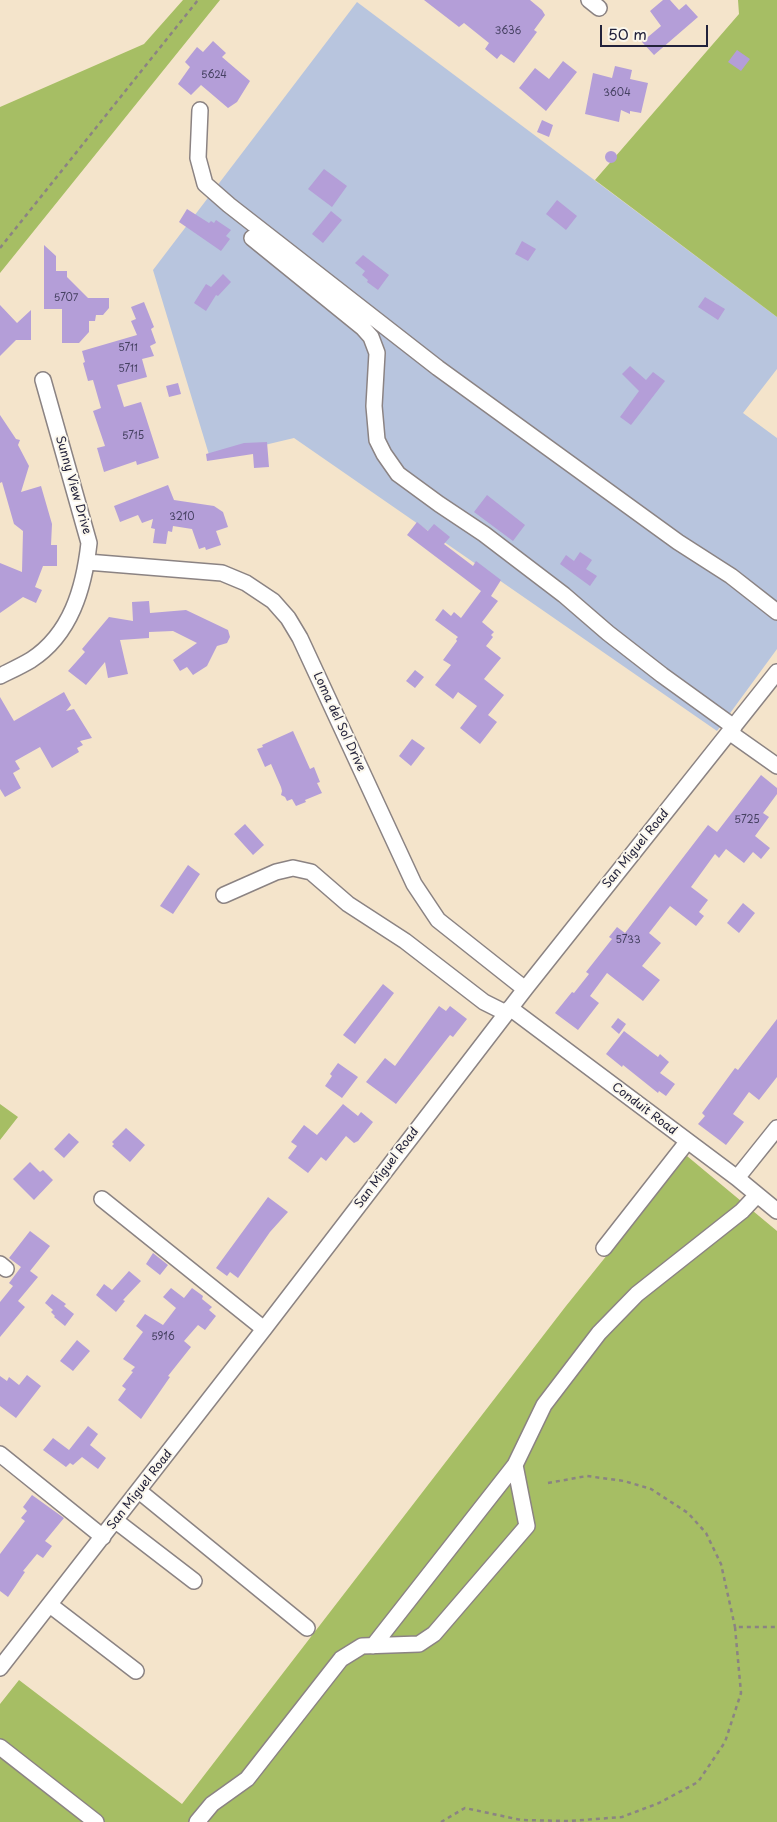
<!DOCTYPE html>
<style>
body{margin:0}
#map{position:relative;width:777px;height:1822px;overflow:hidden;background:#f4e4cb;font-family:"Playpen Sans",sans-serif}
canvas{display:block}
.scale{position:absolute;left:600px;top:25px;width:108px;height:22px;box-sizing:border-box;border:2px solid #22223b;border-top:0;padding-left:6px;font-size:15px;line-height:18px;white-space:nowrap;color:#22223b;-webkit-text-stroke:4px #fbf7ec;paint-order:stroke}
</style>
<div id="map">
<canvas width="777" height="1822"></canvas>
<div class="scale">50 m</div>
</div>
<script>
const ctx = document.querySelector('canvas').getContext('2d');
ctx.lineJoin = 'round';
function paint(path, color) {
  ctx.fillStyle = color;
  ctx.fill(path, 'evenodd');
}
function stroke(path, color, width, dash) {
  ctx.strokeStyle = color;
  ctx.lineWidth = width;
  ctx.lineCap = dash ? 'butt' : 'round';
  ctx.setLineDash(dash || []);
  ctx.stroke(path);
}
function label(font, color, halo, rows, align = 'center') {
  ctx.font = font + ' "Playpen Sans",sans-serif';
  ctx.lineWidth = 4;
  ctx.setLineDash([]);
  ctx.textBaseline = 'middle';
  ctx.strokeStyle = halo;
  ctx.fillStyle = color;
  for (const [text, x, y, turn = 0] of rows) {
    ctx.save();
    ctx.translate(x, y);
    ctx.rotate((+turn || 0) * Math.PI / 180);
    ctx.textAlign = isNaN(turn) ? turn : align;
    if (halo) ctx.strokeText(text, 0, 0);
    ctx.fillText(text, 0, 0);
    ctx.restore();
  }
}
paint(new Path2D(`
 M357 2 777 317V369L743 413 777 438V649L717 731 294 438 210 458 153 270Z`), '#b8c5de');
paint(new Path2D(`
 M183 0H220L0 273V107L144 44Z
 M738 0H777V317L595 180 739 14Z
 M0 1104 18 1117 0 1140Z
 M687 1156 777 1231V1822H0V1704L19 1680 182 1804 566 1306Z`), '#a6be64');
paint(new Path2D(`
 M424 0H530L542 10 545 15 534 30 537 32 514 63 501 54 497 59 485 49 489 43 464 23 459 27Z
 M663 0H670L679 10 686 4 698 17 654 55 642 42 661 26 650 11Z
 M213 41 226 53 222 57 250 81 237 102 228 108 201 85 191 95 178 84 190 67 185 62 197 47 203 52Z
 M737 50 750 59 741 71 728 62Z
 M563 61 577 72 546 111 519 88 535 68 549 79Z
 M615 66 632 70 630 79 648 83 641 113 630 111V114L621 110 619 122 585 114 593 73 612 78Z
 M542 120 553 125 549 137 537 132Z
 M605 157a6 6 0 1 1 12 0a6 6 0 1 1-12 0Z
 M324 169 347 186 332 207 308 189Z
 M557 200 577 216 566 230 546 214Z
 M187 209 209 223 211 221 214 223 216 220 231 230 226 236 230 239 221 251 179 222Z
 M331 211 342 220 323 243 312 234Z
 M522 241 536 249 528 261 515 254Z
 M44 245 56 256V271H67V277L88 298H109V308L103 315H96L95 321H89V332L79 343H62V309H44Z
 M363 255 389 275 378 290 367 282 368 280 362 275 365 271 355 263Z
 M223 274 231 282 218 296 216 295 206 311 194 303 206 284 211 287Z
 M705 297 725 309 718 320 698 307Z
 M144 302 154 327 151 329 156 343 150 346 154 356 142 359 147 377 117 385 124 407 141 402 159 458 137 465 136 461 104 472 97 448 105 446 93 411 101 408 93 380 88 381 83 363 85 362 82 351 137 335 131 321 136 319 131 307Z
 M0 305 17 323 31 310V340H16L0 356Z
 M630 366 646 380 653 372 665 381 631 425 620 417 639 391 622 374Z
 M178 383 181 394 169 397 166 386Z
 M0 415 16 439 20 440 18 445 29 466 21 492 41 486 52 524 51 545H57V566H43L35 587 42 590 36 603 23 597 0 613V563L22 572 23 531 14 524 2 482 0 483Z
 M267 442 269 467 254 468 253 454 207 461 206 454 244 443Z
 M168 485 174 500 214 506 223 512 228 527 216 531 221 545 206 550 205 547 199 549 192 529 173 526 172 532 168 531 166 544 153 543 155 529 151 528 153 519 142 523 138 515 120 522 114 506Z
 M487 495 525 525 513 541 474 512Z
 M417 522 428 531 434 524 450 537 444 544 473 566 476 561 501 580 491 596 498 601 482 622 494 632 491 635 493 637 486 646 501 658 484 679 504 695 488 715 497 722 480 744 460 728 477 706 458 692 453 699 435 685 451 665 443 660 457 641 456 639 458 637 435 620 443 609 451 616 454 612 461 618 481 591 407 535Z
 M580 552 592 560 586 569 597 576 590 586 560 564 566 555 574 561Z
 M149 601 150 613 186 610 228 630 230 637 227 643 217 646 207 666 193 675 187 667 180 671 173 660 197 643 173 631 149 632V638L120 640 128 674 108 678 105 662 86 685 68 671 85 652 82 649 109 617 133 621 132 602Z
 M415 670 424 677 415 688 406 681Z
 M64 692 71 705 66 711 74 709 92 738 80 741 83 745 77 748 79 752 52 768 40 747 15 761 20 769 13 773 21 788 5 797 0 789V697L14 721Z
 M293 731 310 769 314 767 320 782 317 783 322 793 305 800 306 802 296 806 292 799 287 801 285 797 281 795 282 791 281 787 271 764 265 767 257 749 263 747 262 745Z
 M412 739 425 748 411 766 399 756Z
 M761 775 777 788V794L763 813 769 817 755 836 770 848 761 859 753 852 744 863 726 849 719 858 715 854 691 887 708 900 699 912 704 916 696 926 670 906 649 933 661 943 642 966 660 980 643 1001 607 973 590 996 599 1003 578 1030 555 1013 572 992 574 993 589 974 586 972 612 939 609 937 617 927 625 933 708 825 717 832Z
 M245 824 264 845 253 855 234 834Z
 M188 865 200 874 173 914 160 906Z
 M743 903 755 913 739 933 727 923Z
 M383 984 394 993 355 1044 343 1035Z
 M439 1006 446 1011 450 1006 467 1019 453 1037 450 1035 396 1104 366 1082 385 1058 395 1066Z
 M618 1018 626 1024 619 1034 611 1027Z
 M777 1019V1077L759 1100 749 1092 733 1114 744 1122 726 1145 698 1124 705 1116 702 1113 735 1068 738 1070Z
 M624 1031 658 1057 660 1054 669 1062 660 1073 675 1084 666 1096 659 1091 658 1093 623 1065 622 1067 606 1054Z
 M338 1063 358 1077 342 1098 325 1086 332 1076 330 1074Z
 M343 1104 358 1116 361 1112 373 1122 358 1141 354 1143 346 1136 326 1161 321 1157 308 1173 288 1158 297 1146 291 1142 304 1125 317 1135Z
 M126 1128 145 1145 130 1162 112 1146 114 1144 112 1142Z
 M69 1133 79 1142 64 1158 54 1149Z
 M30 1162 40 1172 43 1170 53 1180 34 1200 13 1179Z
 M268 1197 288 1212 270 1232 238 1278 230 1272 227 1276 216 1268Z
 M30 1231 50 1246 30 1271 38 1277 18 1301 25 1307 0 1337V1302L13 1286 9 1283 21 1267 9 1258Z
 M153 1253 168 1265 160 1275 146 1264Z
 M129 1271 141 1281 123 1300 125 1301 116 1312 96 1295 104 1284 112 1290Z
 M171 1288 184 1298 192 1288 203 1296 202 1299 212 1307 209 1310 216 1316 205 1330 198 1325 184 1341 191 1347 168 1376 170 1377 141 1419 118 1400 126 1389 122 1386 133 1372 131 1371 135 1367 123 1359 143 1332 136 1326 145 1314 163 1325 176 1308 163 1297Z
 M52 1294 66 1304 64 1306 74 1314 65 1326 54 1317 55 1316 51 1312 53 1310 45 1303Z
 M77 1340 90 1351 73 1371 60 1361Z
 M27 1375 41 1386 16 1418 0 1406V1376L7 1381 9 1377 19 1385Z
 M88 1426 98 1434 90 1445 106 1458 98 1469 82 1457 73 1465 70 1463 66 1467 43 1450 53 1438 69 1450Z
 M32 1495 64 1518 45 1541 52 1546 43 1558 37 1554 23 1571 25 1572 8 1597 0 1591V1554L25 1521 21 1518 27 1511 23 1507Z`), '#b49ed8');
const minor = new Path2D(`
 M589 0 599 8
 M200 110 198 158 205 184 229 205 438 368 678 542 731 576 777 612
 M252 238 363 328 371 337 377 353 374 406 377 440 384 454 398 474 439 504 484 534 564 595 608 633 662 675 734 727
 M87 562 222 573 246 583 273 601 288 618 300 638 414 884 438 920 525 989
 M0 676C10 671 21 666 31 660 71 634 84 588 89 543L43 380
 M729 732 777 766
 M224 895 276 872 293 868 311 872 348 904 405 941 484 1002 506 1013
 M510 1008 737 1178 777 1211
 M737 1178 777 1128
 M102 1199 264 1329
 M604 1248 687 1142
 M0 1264 6 1269
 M0 1454 103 1537
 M139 1491 307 1628
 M116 1521 194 1581
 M50 1605 136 1671
 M373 1646 515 1465
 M0 1668 264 1329 525 989 777 672
 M0 1747 96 1822
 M197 1822 212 1804 247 1779 341 1659 362 1646 419 1644 434 1634 527 1526 515 1465 544 1405 599 1333 637 1294 742 1211 757 1195`);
stroke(minor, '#8b8383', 18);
stroke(new Path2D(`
 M0 248 198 0
 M548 1483 587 1476 624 1481 651 1489 688 1513 706 1533 721 1564 735 1627
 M441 1822 465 1808 521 1820 570 1821 622 1817 659 1803 698 1782 725 1742 741 1693 735 1627H777`), '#8b8383', 2.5, [4, 4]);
stroke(minor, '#fff', 15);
label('10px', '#464162', null, [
 ["3636",508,31],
 ["5624",214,75],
 ["3604",617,93],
 ["5707",66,298],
 ["5711",128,348],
 ["5711",128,369],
 ["5715",133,436],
 ["3210",182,517],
 ["5725",747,820],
 ["5733",628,940],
 ["5916",163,1337]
]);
label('12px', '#22223b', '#fbf7ec', [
 ["Sunny View Drive",73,485,74],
 ["Loma del Sol Drive",339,722,65],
 ["San Miguel Road",636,849,-51],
 ["Conduit Road",644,1109,37],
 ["San Miguel Road",387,1168,-53],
 ["San Miguel Road",140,1490,-52]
]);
</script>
